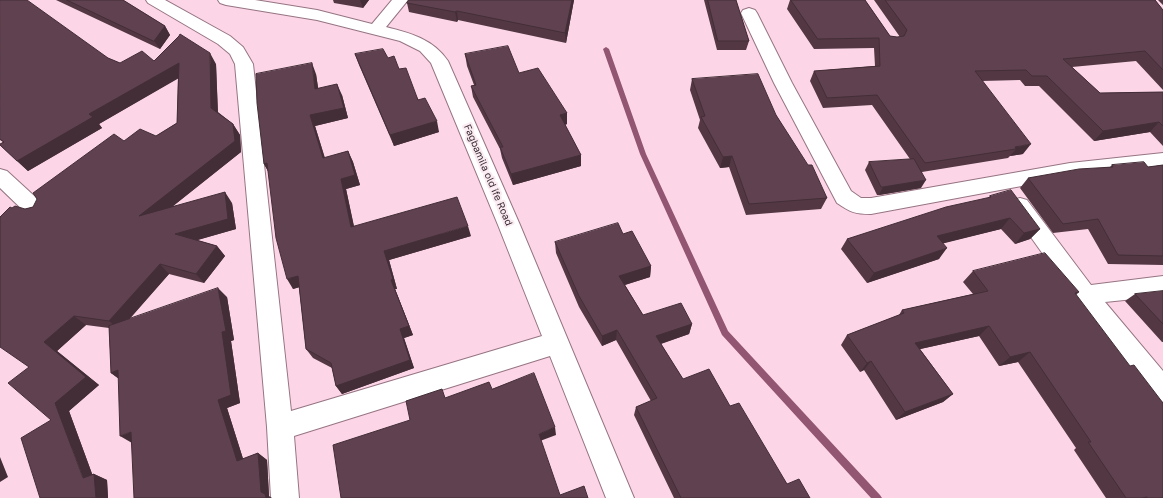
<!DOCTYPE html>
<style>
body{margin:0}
canvas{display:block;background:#fcd6e6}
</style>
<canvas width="1163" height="498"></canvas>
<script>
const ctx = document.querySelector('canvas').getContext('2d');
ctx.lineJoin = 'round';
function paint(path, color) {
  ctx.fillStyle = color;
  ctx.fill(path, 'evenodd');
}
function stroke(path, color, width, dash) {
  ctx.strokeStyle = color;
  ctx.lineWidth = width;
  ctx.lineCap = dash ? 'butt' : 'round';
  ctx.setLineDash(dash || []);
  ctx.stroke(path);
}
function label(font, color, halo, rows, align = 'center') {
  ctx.font = font + ' "Golos Text",sans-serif';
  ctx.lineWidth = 4;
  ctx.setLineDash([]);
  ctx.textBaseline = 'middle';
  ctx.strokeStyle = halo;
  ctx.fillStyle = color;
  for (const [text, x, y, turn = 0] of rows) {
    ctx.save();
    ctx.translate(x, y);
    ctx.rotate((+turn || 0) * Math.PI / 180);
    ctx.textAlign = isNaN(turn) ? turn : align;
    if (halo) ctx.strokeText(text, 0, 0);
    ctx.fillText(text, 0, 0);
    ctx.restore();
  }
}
paint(new Path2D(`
 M606 47 609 49 646 154 728 331 880 495 882 498H871L722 335 640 154 603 49Z`), '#925572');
const minor = new Path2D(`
 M146 0H165L230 36 243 47 253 64 291 411 542 336 498 225 431 63 420 51 400 41 317 20 226 5 220 3 218 0H255L317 10 372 24 392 0H408L386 27C410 33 433 39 448 61L520 225 634 498H606L550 356 294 436 299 498H271L267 427 235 64 230 54 218 44 148 3Z
 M749 8 755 10 757 13 792 83 851 191 861 198H871L1070 163 1163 153V167L1070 177 871 214C855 214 850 212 837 203L774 83 741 13 743 10Z
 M0 169 7 171 43 204 47 210 43 216 36 218 29 216 0 188Z
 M1020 198 1027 200 1091 285 1163 276V296L1105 302 1163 371V402L1154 398 1077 302 1013 212 1010 206 1013 200Z`);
stroke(minor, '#967483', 2);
paint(minor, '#fff');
paint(new Path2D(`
 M0 0 108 58 120 63 154 61 216 64 218 112 233 124 240 135 241 152 173 206 232 203 236 229 197 240 217 246 225 256 204 283 169 274 129 319 227 297 234 340 231 341 240 403 227 408 243 459 258 453 267 460 269 496 132 443 119 379 111 373 109 328 86 325 57 351 99 385 69 411 92 474H94L107 480 108 498 51 420 29 367 12 208 25 209 33 207 124 141 156 136 177 123 178 78 99 124 102 128 28 171 0 145 3 142 0 140Z
 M56 0H123L165 26 170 35 160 49Z
 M333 0H369L363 8 334 3Z
 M409 0H574L566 43 458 20 457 22 409 12 407 3Z
 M704 0H736L749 41 746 50H717Z
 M790 0H865L890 36 897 37H900L874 0H1155L1163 10V90L1136 61 1072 67 1100 93 1163 92V146L1150 132 1094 141 1039 86H1025L1020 80 982 81 1023 154 1010 156 1008 158 922 172 921 188 879 195H877L865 170 869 162 910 159 872 105 823 108 810 81 814 71 875 66 874 48 814 49 787 9Z
 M1158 0H1163V5Z
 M355 54 388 58 399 69 439 132 394 146 359 65Z
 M465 54 519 73 567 113V124L565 125 581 155V166L513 185 502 158 500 149 473 97 471 86 474 85 467 66Z
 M316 74 318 88 342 95 348 118 315 126 325 158 348 151 353 162 360 185 346 189 354 226 471 236 389 260 397 289H395L413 335 404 338 414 368 342 394 336 386 332 368 313 358 306 349 299 287 293 289 268 171 264 164Z
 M692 79 776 115 827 198 821 209 746 215 729 167 720 168 698 128 700 120 690 90Z
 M1112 165 1148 167 1163 165V265L1108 264 1088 229 1053 233 1020 188 1028 178 1110 167Z
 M990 196 1040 229 1030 239 1015 244 1001 229 943 243 939 259 867 283 841 249 847 239 988 198Z
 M623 234 651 266 650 277 625 285 643 315 692 324 689 334 661 344 683 379 730 406 787 484 810 498H674L634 415 636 407 651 401 616 340 602 346 579 307 556 253 555 242Z
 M973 271 1079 292 1076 295 1163 498H1106L1074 450 1076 448 1018 362 999 366 979 336 920 349 953 394 943 402 896 420 864 370 860 372 841 345 847 335 899 315 902 310 973 294 963 282Z
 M1163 291V342H1162L1125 301 1135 294Z`), '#533844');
paint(new Path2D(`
 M360 0H369L363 8Z
 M572 0H574L566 43 565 33Z
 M457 11 458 20 457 22 455 12Z
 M165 26 170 35 160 49 154 41Z
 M210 53 216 64 218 118 211 108Z
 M179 63 186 74 99 124 102 128 28 171 17 161 89 114Z
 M312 63 316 74 320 100 315 89Z
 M337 84 342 95 348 118 315 126 328 169 323 158 310 115Z
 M567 113V124L560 126V115Z
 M437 121 439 132 394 146 390 135Z
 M1159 122 1150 132 1094 141 1103 131Z
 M233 124 240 135 241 152 148 226 139 216Z
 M1031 144 1023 154 1010 156 1016 149 1015 147Z
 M348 151 353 162 360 185 346 189 356 237 351 227 341 179Z
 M581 155V166L513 185 511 174Z
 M732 156 729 167 720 168 723 157Z
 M267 163 270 175 264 164Z
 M926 180 921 188 879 195 883 187Z
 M225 192 232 203 236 229 184 244 175 234Z
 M1010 218 1001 229 929 247 937 236Z
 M468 226 471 236 389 260 397 289H395L413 335 404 338 414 368 342 394 336 386 400 329 384 251Z
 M1040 229 1030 239 1015 244 1024 233Z
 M217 246 225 256 204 283 196 274Z
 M947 248 939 259 867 283 874 273Z
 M160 264 169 274 120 330 109 321Z
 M651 266 650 277 618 287 619 276Z
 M298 276 304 286 293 289 287 279Z
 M218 288 227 297 234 340 231 341 240 403 227 408 246 468 237 461 218 400 222 332Z
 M74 316 86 325 57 351 99 385 69 411 94 479V474L107 480 108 498H96L83 478 55 403 44 342Z
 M692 324 689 334 654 346 656 336Z
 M989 326 979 336 907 352 915 343Z
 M617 330 616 340 602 346V336Z
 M1030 352 1018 362 999 366 1010 357Z
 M871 361 864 370 860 372 867 363Z
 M118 370 122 381 111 373Z
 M953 394 943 402 896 420 905 412Z
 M555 427 556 435 540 441 539 434Z
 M131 432 132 443 120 436Z
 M258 453 267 460 269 496 272 498H266L261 492Z
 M0 457 8 477 0 482Z`), '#432e37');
const building = new Path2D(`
 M0 0H27L108 58 120 63 142 51 154 61 179 36 180 34 210 53 211 108 233 124 235 141 139 216 225 192 228 219 175 234 217 246 196 274 160 264 109 321 74 316 44 342 86 377 55 403 83 478 94 474 96 498H40L21 438 51 420 8 383 29 367 0 347V217L10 207 12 208 15 206 25 209 33 207 37 199 33 193 114 134 124 141 140 129 156 136 177 123 179 63 89 114 93 117 17 161 0 145V144L4 142 0 139Z
 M67 0H123L165 26 154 41Z
 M409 0H572L565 33 457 11 455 12 407 3Z
 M708 0H736L749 41H718Z
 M791 0H865L890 36 897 37 904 36 907 30 885 0H1155L1163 10V70L1145 51 1063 59 1100 93 1163 92V126L1159 122 1103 131 1047 76H1032L1026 70 975 71 1031 144 1015 147 1016 149 925 163 877 95 827 98 814 71 880 66 879 38 818 39Z
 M508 46 519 73 538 68 567 113 560 115 581 155 511 174 500 147H503L471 86 476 85 465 54Z
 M383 49 388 58 394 56 399 69 406 68 418 100 425 98 437 121 390 135 355 54Z
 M312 63 315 89 337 84 344 108 310 115 323 158 348 151 355 175 341 179 351 227 457 197 468 226 384 251 393 279 391 280 409 326 400 329 410 360 336 386 331 363 306 349 298 276 287 279 276 238 267 163 264 164 257 103 256 74Z
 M758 74 776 115 808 165H812L827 198 749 204 732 156 723 157 701 117 705 116 692 79Z
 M914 159 926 180 883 187H881L869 162Z
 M1144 162 1148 167 1163 165V256L1118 255 1098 219 1063 224 1028 178 1079 169 1113 167 1112 165Z
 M1011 190 1040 229 1024 233 1010 218 937 236 947 248 874 273 847 239 946 207 991 197 990 196Z
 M618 223 623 234 632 231 651 266 619 276 643 315 681 303 692 324 656 336 683 379 709 369 730 406 739 403 787 484 799 479 810 498H681L636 407 657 398 617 330 602 336 579 296 555 242Z
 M1045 253 1079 292 1075 293 1130 366 1134 365 1163 403V498H1147V497L1142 498H1126L1088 442H1091L1030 352 1010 357 989 326 915 343 953 394 905 412 871 361 867 363 847 335 904 313 902 310 988 291 973 271Z
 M218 288 226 331 222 332 231 395 218 400 237 461 258 453 261 492 265 494 266 498H134L131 432 120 436 118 370 111 373 109 326Z
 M1163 291V324L1135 294Z
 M534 373 555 427 539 434 560 495 584 486 588 498H341L333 445 410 420 406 401 442 389 445 398 489 382 492 389Z`);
paint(building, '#60414f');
stroke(building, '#432e37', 1);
label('10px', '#3a2c32', '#faeaf1', [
 ["Fagbamila old ife Road",488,175,67]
]);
</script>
